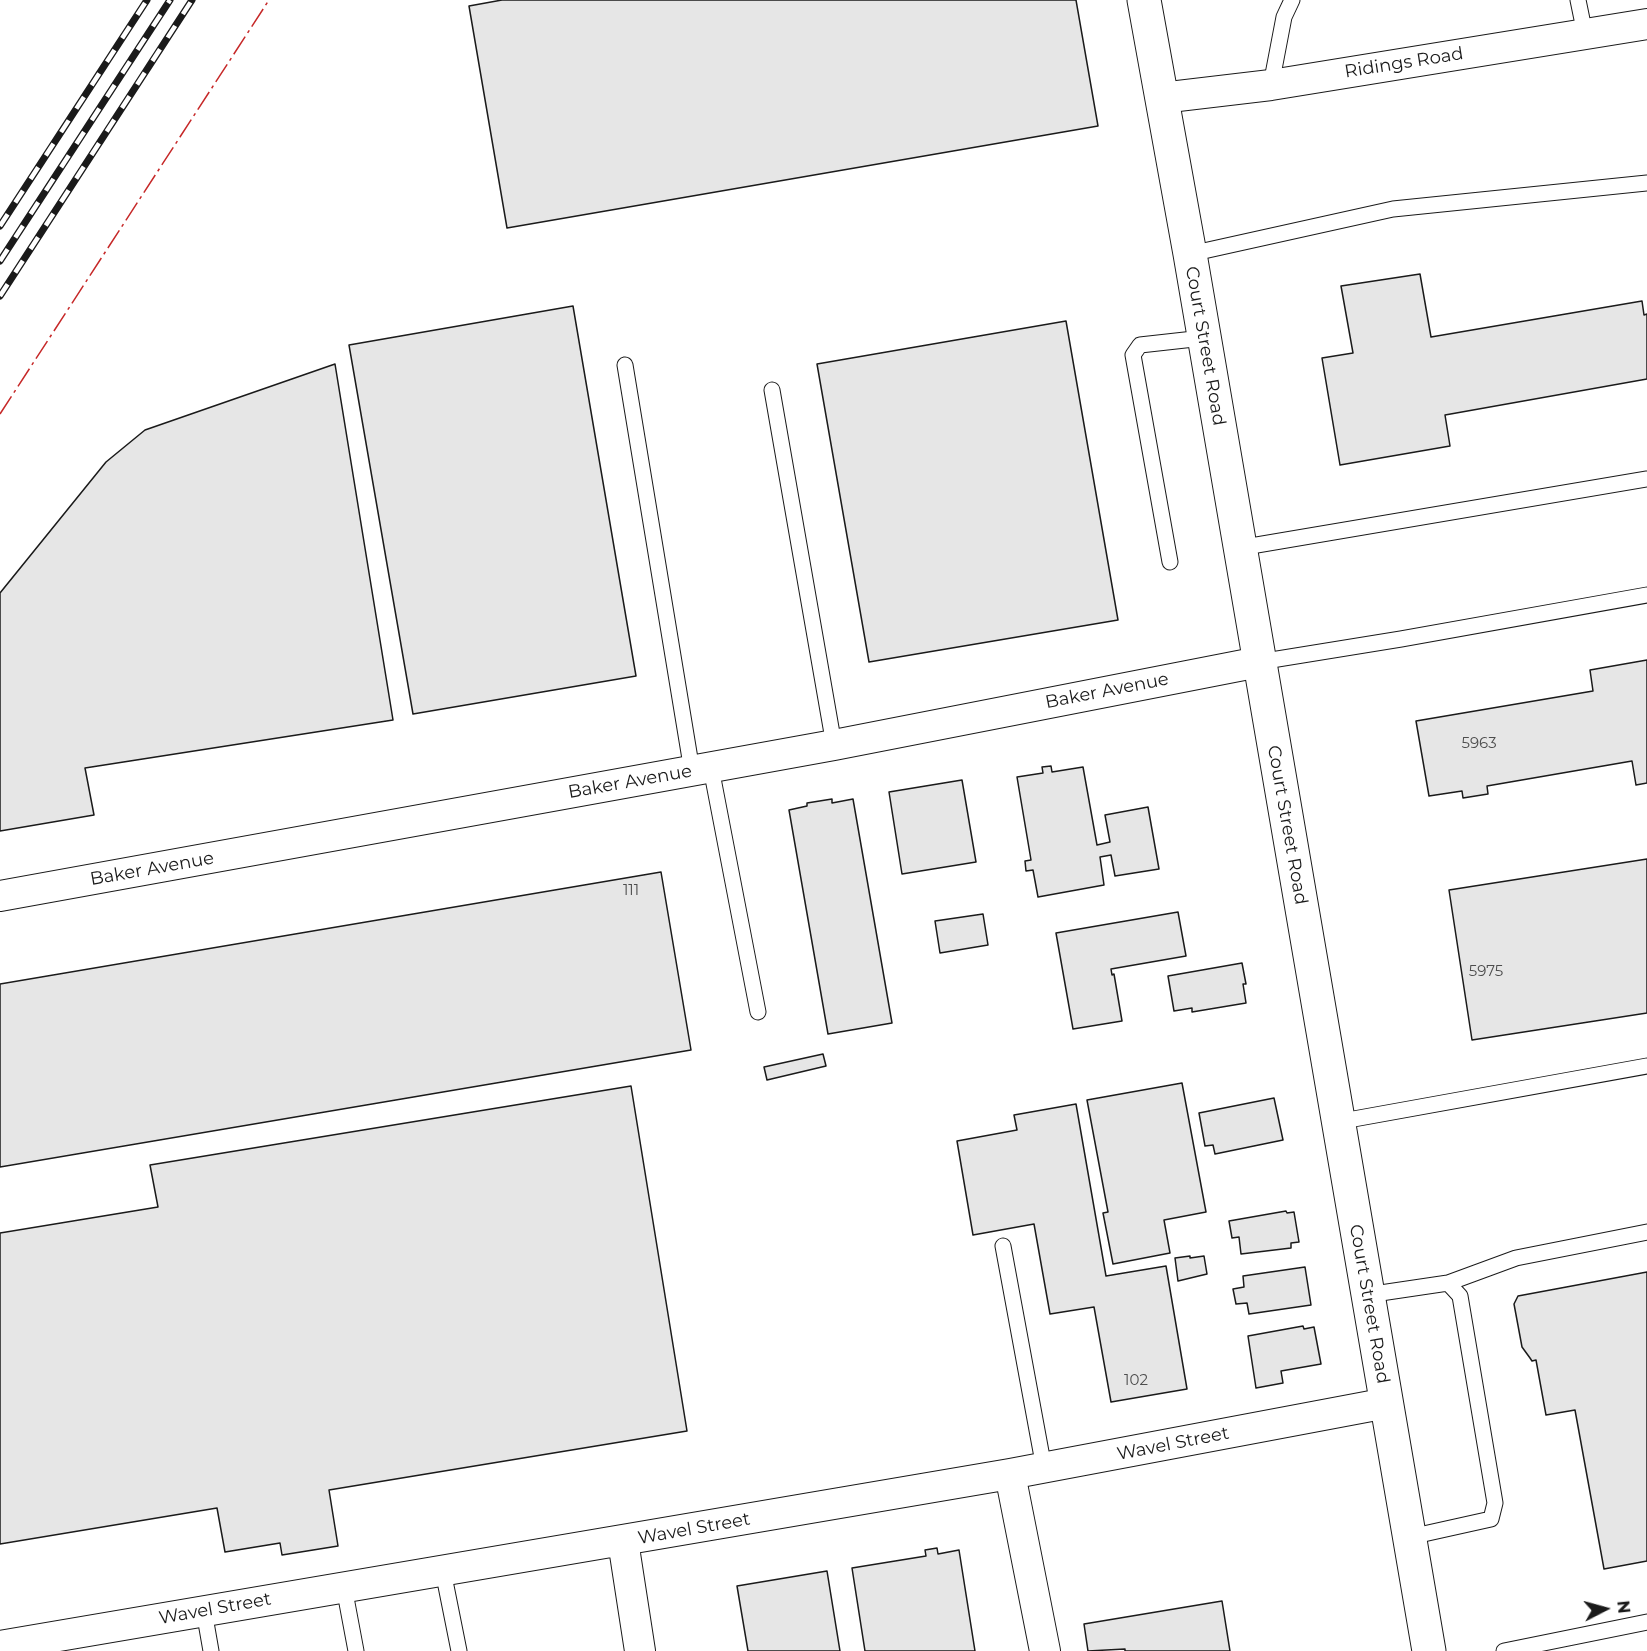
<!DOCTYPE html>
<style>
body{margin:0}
#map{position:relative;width:1647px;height:1651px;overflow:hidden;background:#fff;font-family:Montserrat,sans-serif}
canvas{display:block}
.north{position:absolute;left:1575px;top:1579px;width:60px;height:60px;-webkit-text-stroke:4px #fff;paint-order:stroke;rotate:84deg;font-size:16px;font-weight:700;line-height:24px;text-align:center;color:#1a1a1a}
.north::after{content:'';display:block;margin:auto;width:21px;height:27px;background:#1a1a1a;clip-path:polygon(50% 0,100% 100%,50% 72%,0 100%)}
</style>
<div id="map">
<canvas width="1647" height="1651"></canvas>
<div class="north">N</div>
</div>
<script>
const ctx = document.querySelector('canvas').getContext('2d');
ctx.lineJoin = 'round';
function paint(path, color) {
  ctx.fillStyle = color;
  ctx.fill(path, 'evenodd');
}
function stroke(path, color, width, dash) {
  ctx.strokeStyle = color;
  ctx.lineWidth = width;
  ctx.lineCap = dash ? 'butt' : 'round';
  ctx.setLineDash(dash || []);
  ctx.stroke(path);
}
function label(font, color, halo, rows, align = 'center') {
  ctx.font = font + ' Montserrat,sans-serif';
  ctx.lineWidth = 4.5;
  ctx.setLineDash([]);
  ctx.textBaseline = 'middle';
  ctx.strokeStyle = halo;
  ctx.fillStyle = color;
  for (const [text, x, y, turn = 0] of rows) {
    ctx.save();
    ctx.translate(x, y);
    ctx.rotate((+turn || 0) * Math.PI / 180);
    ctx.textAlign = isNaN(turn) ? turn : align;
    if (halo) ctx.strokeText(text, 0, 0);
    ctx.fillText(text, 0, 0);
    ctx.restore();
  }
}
const building = new Path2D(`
 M502 0H1076L1098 126 507 228 469 6Z
 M1420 274 1431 337 1642 301 1644 315 1647 314V379L1445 415 1450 446 1340 465 1322 358 1353 353 1341 286Z
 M573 306 636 676 413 714 349 345Z
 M1066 321 1118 620 869 662 817 364Z
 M335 364 393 720 85 768 94 815 0 831V593L106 462 145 430Z
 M1647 660V783L1636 785 1632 761 1487 786 1488 794 1463 798 1462 791 1429 796 1416 721 1593 691 1590 670Z
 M1051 766 1052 772 1083 767 1097 845 1110 842 1105 815 1148 807 1159 869 1115 876 1111 855 1100 857 1104 885 1038 897 1033 870 1026 871 1025 861 1031 860 1017 777 1043 773 1042 767Z
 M962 780 976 862 902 874 889 792Z
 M832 799V803L853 799 892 1023 828 1034 789 810 807 806V803Z
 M1647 859V1013L1472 1040 1449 890Z
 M661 872 691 1050 0 1167V984Z
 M1178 912 1186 956 1111 969 1112 975 1114 974 1122 1021 1073 1029 1056 933Z
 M983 914 988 945 940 953 935 921Z
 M1242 963 1246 984H1243L1246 1003 1192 1012V1008L1174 1011 1168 976Z
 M823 1054 826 1066 767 1080 764 1067Z
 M1182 1083 1206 1212 1164 1220 1170 1253 1113 1264 1103 1213 1108 1212 1087 1100Z
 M631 1086 687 1431 329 1490 338 1546 282 1555 280 1543 225 1552 217 1508 0 1544V1233L158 1207 150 1165Z
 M1274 1098 1283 1140 1215 1154 1213 1145 1205 1146 1199 1113Z
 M1076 1104 1106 1276 1166 1266 1187 1389 1111 1402 1094 1307 1050 1314 1034 1224 973 1235 957 1141 1017 1130 1014 1115Z
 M1286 1211 1287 1213 1294 1212 1299 1242 1291 1243V1248L1241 1254 1239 1237 1232 1238 1229 1221Z
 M1190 1256V1258L1204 1256 1207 1274 1178 1281 1175 1258Z
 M1305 1267 1311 1305 1249 1314 1247 1303 1236 1304 1233 1289 1244 1287 1243 1276Z
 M1647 1272V1561L1604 1569 1575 1410 1546 1415 1536 1360 1532 1361 1530 1358 1522 1347 1514 1304 1518 1296Z
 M1303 1326 1304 1329 1314 1327 1321 1364 1281 1371 1283 1383 1256 1388 1248 1336Z
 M937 1548 938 1554 959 1550 975 1651H865L852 1568 926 1556 925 1550Z
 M827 1571 840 1651H748L737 1586Z
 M1222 1601 1230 1651H1125V1649L1088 1651 1084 1624Z`);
paint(building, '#e6e6e6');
stroke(building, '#1a1a1a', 1.5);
const lane = new Path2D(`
 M1578 0 1585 34
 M1271 85 1284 17 1292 0
 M1190 254 1393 209 1647 183
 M625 365 692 771
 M772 390 834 745
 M1239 548 1647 479
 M1170 562 1133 355 1140 345 1203 338
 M1259 662 1401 639 1647 595
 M711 768 758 1012
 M1337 1122 1647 1066
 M1003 1246 1044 1468
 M1448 1283 1516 1258 1647 1232
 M1367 1295 1448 1283 1460 1296 1495 1503 1491 1519 1410 1537
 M443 1571 459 1651
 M344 1587 356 1651
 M204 1611 211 1651
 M1504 1651 1647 1622`);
const street = new Path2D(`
 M1161 98 1271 85 1647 24
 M0 896 834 745 1259 662
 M1010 1474 1045 1651
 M623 1541 640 1651
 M0 1646 1010 1474 1387 1403`);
const secondary = new Path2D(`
 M1144 0 1190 254 1429 1651`);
stroke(lane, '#1a1a1a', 17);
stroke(street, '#1a1a1a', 32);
stroke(secondary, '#1a1a1a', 35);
stroke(lane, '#fff', 15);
stroke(street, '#fff', 30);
stroke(secondary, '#fff', 33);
const rail = new Path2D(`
 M0 226 147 0
 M0 261 170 0
 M0 296 192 0`);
stroke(rail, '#1a1a1a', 7);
stroke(rail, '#fff', 4.5, [14]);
stroke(new Path2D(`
 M0 414 269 0`), '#c62828', 1.5, [21, 4.5, 3, 4.5]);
label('15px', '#4d4d4d', null, [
 ["5963",1479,744],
 ["111",631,891],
 ["5975",1486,972],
 ["102",1136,1381]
]);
label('18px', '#1a1a1a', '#fff', [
 ["Ridings Road",1404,63,-9],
 ["Court Street Road",1205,346,80],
 ["Baker Avenue",1107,691,-11],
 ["Baker Avenue",630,782,-10],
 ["Court Street Road",1287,825,80],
 ["Baker Avenue",152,869,-10],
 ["Court Street Road",1369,1304,80],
 ["Wavel Street",1173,1444,-11],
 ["Wavel Street",694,1529,-10],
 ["Wavel Street",215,1609,-10]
]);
</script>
